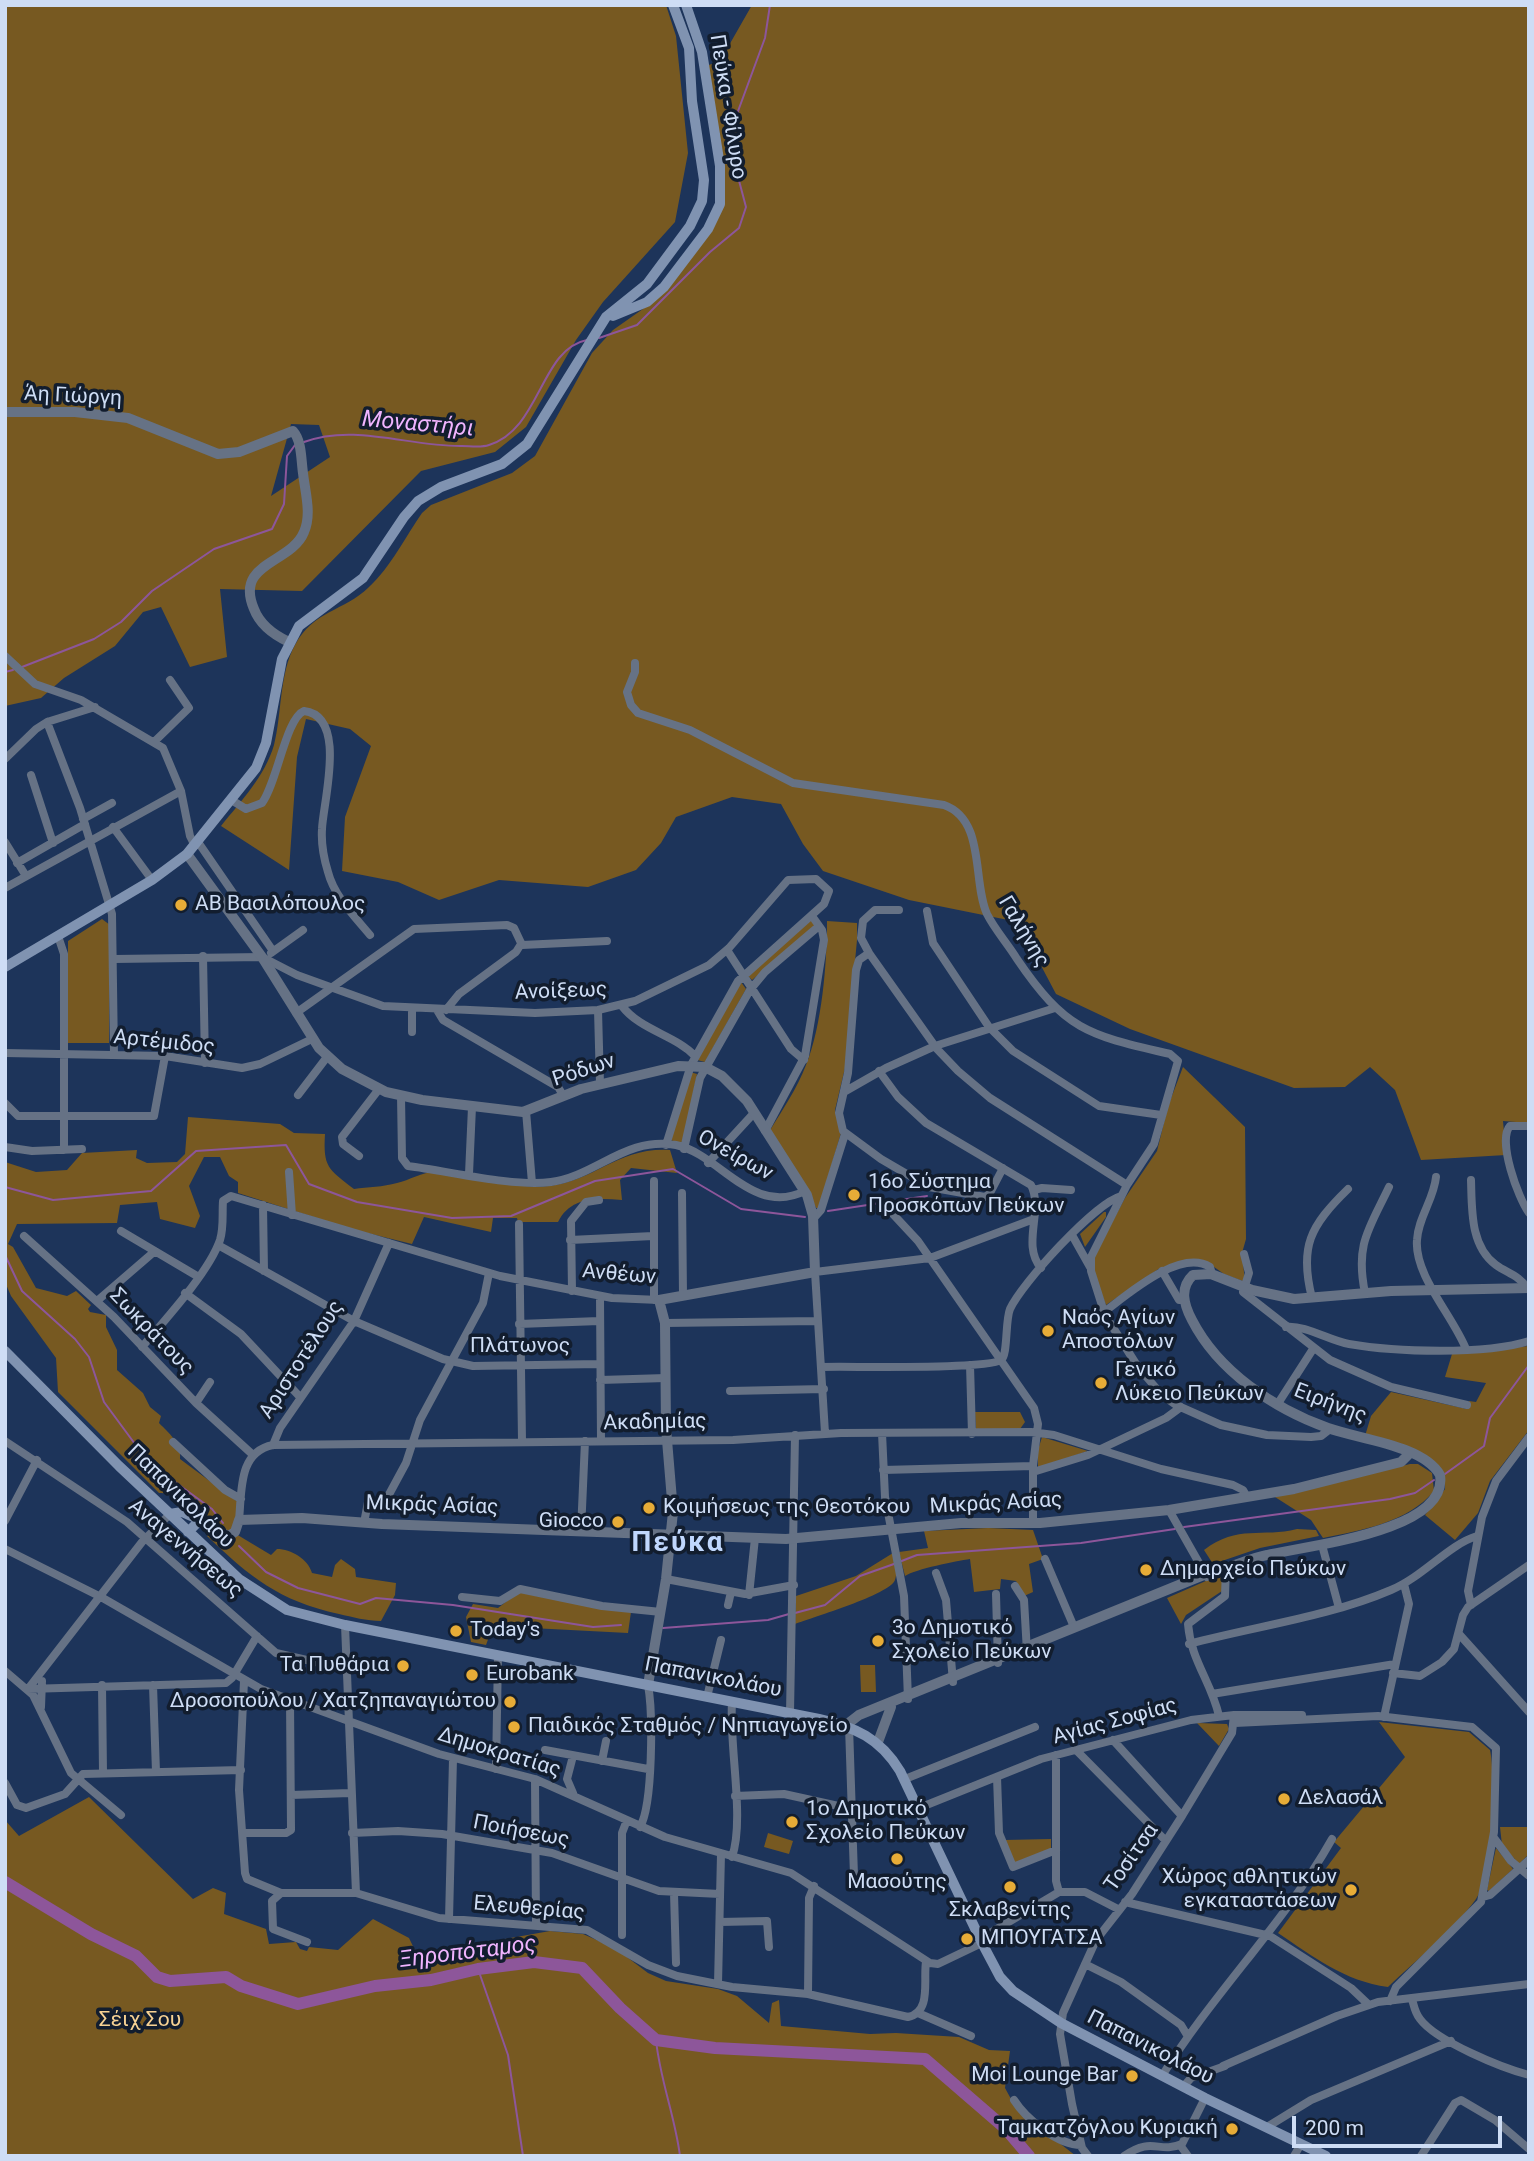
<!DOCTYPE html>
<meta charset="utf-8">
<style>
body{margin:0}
#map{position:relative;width:1534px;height:2161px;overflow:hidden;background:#1d345a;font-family:Roboto,sans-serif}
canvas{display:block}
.frame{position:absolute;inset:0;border:7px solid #ceddf5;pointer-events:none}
.scale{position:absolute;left:1292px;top:2116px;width:210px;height:32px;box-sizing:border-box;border:4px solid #ceddf5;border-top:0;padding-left:9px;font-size:21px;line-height:24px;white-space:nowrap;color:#ceddf5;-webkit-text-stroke:5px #121d2e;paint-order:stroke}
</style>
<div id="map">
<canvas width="1534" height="2161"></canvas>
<div class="frame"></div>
<div class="scale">200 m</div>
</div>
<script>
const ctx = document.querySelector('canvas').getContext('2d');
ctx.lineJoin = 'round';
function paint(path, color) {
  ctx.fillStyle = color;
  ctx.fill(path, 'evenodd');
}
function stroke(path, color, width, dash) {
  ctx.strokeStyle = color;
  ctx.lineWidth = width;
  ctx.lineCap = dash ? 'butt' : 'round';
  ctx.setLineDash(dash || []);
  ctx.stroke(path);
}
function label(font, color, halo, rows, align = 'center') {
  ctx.font = font + ' Roboto,sans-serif';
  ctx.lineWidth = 7;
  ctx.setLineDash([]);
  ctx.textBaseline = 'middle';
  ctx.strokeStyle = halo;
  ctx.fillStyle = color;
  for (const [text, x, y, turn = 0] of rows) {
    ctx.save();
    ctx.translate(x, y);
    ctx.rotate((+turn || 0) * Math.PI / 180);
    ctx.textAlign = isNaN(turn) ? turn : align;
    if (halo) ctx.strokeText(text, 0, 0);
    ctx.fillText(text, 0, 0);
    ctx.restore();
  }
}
paint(new Path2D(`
 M5 5H666L676 36 688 153 675 222 603 302 576 340 526 427 495 452 421 471 302 591 220 589 227 657 190 667 161 607 143 612 115 646 64 678 41 698 5 706ZM291 424 319 425 330 457 271 496Z
 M752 5H1529V1123L1503 1121 1506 1155 1421 1160 1395 1090 1370 1067 1345 1087 1294 1088 1130 1029 1056 994 1018 922 909 900 823 871 803 844 781 804 732 797 676 817 661 843 636 870 588 887 499 880 439 900 398 882 342 871 345 817 371 746 350 729 306 719 297 757 289 870 221 826C241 801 265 776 274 745 282 714 279 674 295 645 314 610 343 612 369 587 390 568 406 536 422 513L431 505 512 473 535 456 592 353 613 330 650 304 722 203 706 66 720 61Z
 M102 919 110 925 109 1043H68V941Z
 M811 920 817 926 752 980 748 976Z
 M827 921 857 923V940L845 1068 835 1110 841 1133 819 1208H816L804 1182 769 1132C782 1110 797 1089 806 1065 822 1026 827 963 827 921Z
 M741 982 746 989 705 1062 697 1060Z
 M1183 1067 1245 1127 1246 1239 1242 1253 1245 1282 1224 1274 1207 1262 1160 1268 1106 1305 1095 1278V1254L1125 1198 1157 1151 1168 1106Z
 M690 1072 697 1074 684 1140 680 1143 670 1140Z
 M188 1117 280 1124 294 1133 325 1134C323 1167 328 1169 354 1189 368 1187 383 1187 397 1183 410 1180 423 1171 438 1172 474 1174 512 1190 549 1186 595 1181 618 1147 670 1150L677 1173 631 1168 620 1180 622 1200C597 1198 571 1196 558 1222H518L517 1218H493L491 1232 424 1217 412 1244 351 1229 238 1193V1182L229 1176 220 1157H204L189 1186 200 1216 195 1228 160 1219 157 1202 120 1205 117 1223 17 1224 8 1244 13 1247 36 1288 67 1296 76 1291 91 1305 88 1309 90 1312 106 1315V1327L117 1350V1370L143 1393 150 1407 161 1416 159 1423C169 1433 182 1444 180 1459L238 1502V1516L231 1531 271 1555 277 1549C291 1549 308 1559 312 1573L332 1577 335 1565 341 1559 355 1569 356 1577 396 1583 395 1595 381 1621C367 1621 352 1617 339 1614 279 1601 250 1577 207 1536L216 1526 206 1514V1510L199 1507 198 1499C181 1503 173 1492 159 1493L58 1392 56 1358 11 1296 5 1282V1162L36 1172 67 1170 82 1153 137 1150 136 1158 147 1163 177 1162 185 1154Z
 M1104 1212H1106V1217L1085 1247 1080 1234Z
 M1529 1346V1430L1490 1481 1478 1513 1455 1540 1425 1515 1445 1489C1450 1451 1392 1444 1365 1436L1371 1416 1391 1392 1467 1409 1469 1401 1476 1402 1486 1383 1445 1377 1452 1354Z
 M975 1412H1020L1025 1422 1020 1429H976Z
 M1042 1437 1088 1451 1038 1468V1450Z
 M1410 1464H1418L1432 1473 1434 1491C1407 1523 1362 1530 1323 1538L1311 1520 1275 1497Z
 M988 1528 1033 1530 1043 1559 1029 1564 1033 1592 1024 1596 1016 1581 1001 1579 1000 1589 974 1592 970 1559C956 1561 916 1569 905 1576L899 1552 928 1548 924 1531Z
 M1297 1529 1316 1530 1319 1536 1260 1548 1213 1564 1204 1550C1238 1524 1262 1538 1297 1529Z
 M893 1553C895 1561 898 1572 895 1580 889 1595 813 1617 795 1624L796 1596 856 1576Z
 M1224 1573 1222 1591 1186 1615 1181 1624 1167 1598Z
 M520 1591 631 1612 628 1633 493 1626 486 1645 471 1642 466 1617 473 1604 498 1608Z
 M860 1665H875L876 1692H861Z
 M1379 1722 1469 1732 1490 1750C1496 1776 1492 1878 1476 1899 1453 1931 1417 1959 1388 1987 1344 1981 1314 1957 1278 1933L1341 1848 1334 1842 1405 1757Z
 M1197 1723 1227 1724 1229 1729 1219 1746Z
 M89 1797 193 1899 213 1888 226 1893 224 1914 266 1929 269 1944 296 1942 300 1949 307 1951 309 1947 338 1950 373 1919 409 1938 422 1965 471 1958 505 1939 550 1931 583 1934 615 1948 648 1973 666 1981 718 1989 737 1996 769 2023 772 2003 779 2000 781 2026 870 2034 896 2033 959 2037 989 2050 1010 2051 1005 2088 1017 2110 1076 2156H5V1820L19 1836Z
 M1500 1827H1529V1854L1519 1864 1502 1845Z
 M768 1833 793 1841 789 1854 764 1847Z
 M1051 1839V1849L1015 1866 1004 1840Z
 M1496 1848 1513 1869 1489 1891 1487 1890Z`), '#775921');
stroke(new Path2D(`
 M599 338 637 325 710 252 739 228 746 207 733 158 734 122 765 38 770 5
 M304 442C355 423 410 447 462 446 470 446 481 448 489 445 541 429 540 349 587 340
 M22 667 94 639 121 622 152 591 214 549 272 529 284 504 287 456 295 445
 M5 672 13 670
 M5 1187 53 1200 151 1191 196 1151 286 1145 309 1184 357 1202 452 1218 511 1216 595 1181 673 1169 741 1209 805 1217
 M828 1211 927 1196
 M5 1255 22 1291 75 1339 89 1357 104 1402 149 1463 212 1509 223 1523
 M1445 1474 1484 1446 1490 1418 1529 1365
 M1184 1527 1390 1499 1415 1493 1434 1480
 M239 1546 266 1572 298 1588 360 1604 376 1598 453 1605 593 1627 621 1625
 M899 1562 917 1555 1081 1543 1175 1529
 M795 1613 825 1605 860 1576 894 1564
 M663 1628 768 1620 789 1614
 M478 1969 508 2055 523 2156
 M656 2040C660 2080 675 2116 680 2156`), '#8d569a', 2);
stroke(new Path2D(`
 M5 1882 91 1934 136 1956 157 1977 170 1981 226 1977 241 1986 298 2004 375 1986 431 1980 478 1969 534 1962 582 1968 620 2008 656 2040 715 2048 925 2059 1006 2129 1029 2156`), '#8d569a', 12);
stroke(new Path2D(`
 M5 656 35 684 81 700 163 748 181 791 190 836 195 846
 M635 663V672L627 692 631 705 638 713 690 730 793 783 944 805C986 820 972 881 987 914 995 930 1008 944 1017 959 1066 1031 1088 1035 1170 1054L1178 1061 1154 1144 1127 1185 1091 1257V1271L1105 1315 1138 1367 1162 1395 1176 1405 1221 1425 1267 1435 1311 1437 1321 1436 1330 1429
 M95 707 47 722 80 808 112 914 114 1055
 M155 741 189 708 170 680
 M5 759 36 729 47 722
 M31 775 53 843
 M233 801 246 809 262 803C277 783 286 718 304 711 348 716 323 802 322 829 321 844 324 859 328 872 334 896 355 917 370 935
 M83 819 112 803
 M113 827 152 880
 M5 842 26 876
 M198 842 273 951
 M17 863 85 824
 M5 888 181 791
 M927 911 933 943 989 1027 1013 1051 1099 1106 1161 1115
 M58 936 64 954V1150
 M727 950 791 1049 804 1060
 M271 953 303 930
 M869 953 861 938 863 921 875 910H899
 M203 956 205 1063
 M114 959 262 957 297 975 383 1006 535 1013 598 1010 635 1001 709 965 729 948 788 880 816 879 829 891 824 904 738 981 691 1065 666 1145
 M622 1006C640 1030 675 1035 695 1056
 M437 1010 443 1020 558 1087 563 1095
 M446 1010 459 994 516 952 521 944
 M598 1010 600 1084
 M296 1013 414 929 507 925 514 928 522 945 607 941
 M412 1032V1008
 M5 1053 165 1056 242 1068 260 1064 312 1039
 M879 1071 898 1097 926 1123 1031 1185C1044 1210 1021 1245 1041 1268
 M844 1092 886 1068 935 1046 1055 1008
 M298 1095 327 1057
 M401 1096 402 1158 408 1166C449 1171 512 1187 551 1182 596 1176 626 1136 676 1145 720 1154 752 1217 805 1191
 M5 1103 18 1116H154L165 1056
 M526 1111 532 1183
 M1529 1126H1510C1497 1140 1518 1198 1529 1213
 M765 1131 805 1056 824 940 822 930 812 916
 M5 1147 32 1151 82 1149
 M684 1149 700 1078 750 990 765 972 819 926
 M359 1156 343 1144 342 1137 379 1089
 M708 1163 754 1113
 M1003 1168 990 1193 985 1197 929 1187 881 1159 843 1131 839 1113 848 1073 856 970 859 960 869 953 937 1049 958 1071 990 1098 1127 1185
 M289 1172 292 1215
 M469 1174 472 1107
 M1436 1177C1434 1199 1418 1218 1417 1240 1414 1275 1453 1316 1466 1349
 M1471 1180C1472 1209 1470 1246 1496 1265 1507 1273 1520 1276 1527 1288
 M654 1181V1300
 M1034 1190 1042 1188 1071 1190
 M682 1193 683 1296
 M263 1205 264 1271
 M891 1212 918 1241 1034 1408 1038 1424 1033 1466V1523
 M813 1219 821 1210 845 1134
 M519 1224 522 1441
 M121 1231 197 1276
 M1072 1235 1090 1267
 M24 1236 114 1317 196 1403 252 1454
 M570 1240 653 1236
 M218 1245 354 1321 443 1359 473 1366 600 1364
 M1244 1254 1249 1273 1243 1292 1330 1360 1391 1387 1467 1405
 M1162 1271 1179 1300H1184
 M572 1291 571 1221 586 1202 599 1200
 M185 1293 241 1334 300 1397
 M1365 1293C1355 1244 1369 1229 1389 1187
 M600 1297 601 1441
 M1312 1298C1299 1247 1310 1226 1348 1189
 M97 1301 155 1251
 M1104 1312C1127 1295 1180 1248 1210 1267L1212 1274
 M665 1323 817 1321
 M519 1324 599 1321
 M1286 1327C1306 1325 1330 1341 1349 1344 1395 1352 1485 1355 1529 1341
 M142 1347C165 1320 209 1272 220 1240 224 1227 222 1214 223 1201L231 1196 500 1276 612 1298 659 1300
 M970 1365 972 1434
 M821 1367C848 1366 986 1370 1001 1360 1008 1356 1005 1321 1010 1309 1022 1283 1094 1204 1121 1196
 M600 1380 666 1378
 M730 1391 824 1389
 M196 1403 210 1382
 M1277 1405 1313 1349
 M825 1433 815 1272 930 1258 1034 1219
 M882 1433 885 1497 904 1596 908 1699
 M5 1441 127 1522 276 1653 346 1669
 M173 1442 225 1490 241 1499
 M273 1445 280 1428 354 1321 389 1243
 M883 1470 1033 1466
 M1033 1472 1088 1455 1166 1418 1181 1407
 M1169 1510 1207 1577
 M239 1520C242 1491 238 1452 273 1445L733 1440 841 1433 1031 1432 1054 1435 1161 1469 1233 1485 1243 1490 1247 1497
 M5 1521 37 1460
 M364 1523 368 1502 386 1500 406 1463 420 1420 483 1303 489 1273
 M581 1531 585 1441
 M1322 1545 1339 1608
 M5 1549 101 1597 261 1689 439 1754 535 1779 665 1837 791 1873 930 1963 938 1964 982 1943
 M1045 1559 1074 1627
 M936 1573 946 1600 953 1682
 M666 1579 745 1594 794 1585
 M1015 1586 1024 1600 1027 1652
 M996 1594 998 1663
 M749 1595 755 1538
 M462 1597 500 1601 520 1589 602 1606 661 1612
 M728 1605 731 1592
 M1471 1605 1468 1591 1482 1517 1496 1481 1529 1437
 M345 1625 356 1893
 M1459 1634 1529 1712
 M1189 1644C1256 1626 1328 1617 1391 1590 1424 1576 1448 1545 1477 1536
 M5 1671 33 1695 71 1773 121 1815
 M1393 1673 1420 1676 1442 1662 1454 1649 1463 1615 1468 1607 1529 1565
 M244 1681 239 1790 245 1873 247 1879 281 1893H356L439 1918 587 1930 648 1965 677 1976 732 1987 808 1994 908 2017C932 2012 923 1980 926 1962
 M102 1685 103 1773
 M153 1685 156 1772
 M28 1689 226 1683 232 1678 257 1636
 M28 1689 142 1542 170 1514
 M1212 1694 1395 1664
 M707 1697 721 1640
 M41 1707 42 1681
 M790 1713 795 1435
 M1219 1716C1211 1681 1191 1661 1188 1624L1225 1596 1226 1567
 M1384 1717 1409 1604 1404 1584
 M1235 1723 1378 1716 1472 1727 1496 1748 1494 1832 1481 1902 1396 1987 1390 2001
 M849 1726 854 1876
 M1113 1740 1182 1816
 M545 1750 648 1769
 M1076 1750 1166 1841
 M1056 1755V1881L1059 1892
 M602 1761 606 1741
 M496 1769 498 1655
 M997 1777 999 1833 1013 1867 1056 1850
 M535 1779 536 1925
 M905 1779 1035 1727
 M5 1783 17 1805 26 1808 65 1794 83 1774 241 1770
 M573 1793 567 1779 573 1756
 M291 1795 350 1793
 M735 1796 784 1794 852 1809
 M919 1808 1041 1759 1191 1720 1234 1715H1302
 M640 1827C653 1805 653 1712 648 1685
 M243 1833H286L291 1830 290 1699
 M352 1833 398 1831 442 1834 552 1853 659 1891 720 1894
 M1494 1838 1511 1861 1529 1876
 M732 1857C745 1819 729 1747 732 1702
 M281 1893 272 1901 273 1929 307 1942
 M674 1893 676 1963
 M1483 1897 1490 1895 1529 1860
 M1125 1902 1270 1936 1351 1988 1369 2005
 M449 1919 453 1759
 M720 1922 767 1921 769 1947
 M622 1935V1833L627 1820
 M980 1939 1059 1892H1085L1118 1909
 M1085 1964 1121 1982 1181 2025 1187 2035
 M718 1984 721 1854
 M808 1994 809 1898 814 1886
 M1412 1999C1414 2006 1415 2013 1420 2019 1436 2041 1502 2068 1529 2075
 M918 2013 971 2036
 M1223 2066 1337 2016 1378 2002 1529 1984
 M1162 2076C1213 1993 1284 1924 1332 1839
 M1183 2087 1191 2078 1225 2066
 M1014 2100C1026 2119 1058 2145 1081 2145
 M1267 2127 1311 2100 1451 2041
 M1180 2145 1188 2156
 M1088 2156 1082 2148 1072 2104 1060 2034 1063 2013 1096 1940 1132 1894 1182 1816 1232 1733 1234 1715
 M1124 2156C1153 2136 1158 2154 1182 2144L1205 2098
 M1294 2156 1301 2144
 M1421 2156 1455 2103 1461 2100 1495 2120 1529 2149`), '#667285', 8);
stroke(new Path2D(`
 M5 412H75L128 418 218 454 239 452 293 431C302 441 301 460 303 473 305 492 312 514 304 532 291 564 234 562 254 609 260 625 274 635 289 642
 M187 854 262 957 319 1048 342 1069 386 1092 422 1100 523 1112 581 1089 678 1066 705 1067 722 1076 747 1101 807 1195 813 1216 815 1272 659 1300 665 1323 666 1428 673 1512 666 1579 648 1685
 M200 1520 228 1536 235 1532 239 1520 302 1518 382 1524 786 1539 961 1523H1040L1169 1510 1294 1489 1401 1462 1410 1453
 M849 1726 850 1722 859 1715 1206 1574C1227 1570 1246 1559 1267 1555 1304 1546 1449 1532 1440 1475 1423 1445 1358 1439 1328 1428 1274 1409 1218 1371 1192 1320 1184 1305 1179 1288 1193 1275L1211 1274 1252 1290 1294 1299 1391 1291 1529 1288
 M878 1742 891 1707`), '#667285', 10);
stroke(new Path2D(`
 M613 316 647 302 664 287 708 229 720 204V166L702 52 686 5
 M5 967 152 880 187 854 256 768 266 743 282 659 299 626 363 578 404 517 418 501 441 487 502 464 527 444 606 317 647 284 690 226 702 201 704 180 692 101 689 48 673 5
 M5 1351 119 1466 239 1579 287 1610 345 1625 819 1719C855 1727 880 1738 900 1771L982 1943 1000 1977 1013 1991 1061 2023 1205 2098 1326 2156
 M170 1514 182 1512 200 1520 188 1532`), '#8093b1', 10);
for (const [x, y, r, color] of [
 [181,905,7,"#e7ac37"],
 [854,1195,7,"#e7ac37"],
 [1048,1331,7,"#e7ac37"],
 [1101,1383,7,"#e7ac37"],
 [649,1508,7,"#e7ac37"],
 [618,1522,7,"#e7ac37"],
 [1146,1570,7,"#e7ac37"],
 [456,1631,7,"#e7ac37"],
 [878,1641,7,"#e7ac37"],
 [403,1666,7,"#e7ac37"],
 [472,1675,7,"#e7ac37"],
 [510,1702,7,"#e7ac37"],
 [514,1727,7,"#e7ac37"],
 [1284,1799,7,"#e7ac37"],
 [792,1822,7,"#e7ac37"],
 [897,1859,7,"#e7ac37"],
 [1010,1887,7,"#e7ac37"],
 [1351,1890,7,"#e7ac37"],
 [967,1939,7,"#e7ac37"],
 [1132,2076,7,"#e7ac37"],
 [1232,2129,7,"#e7ac37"]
]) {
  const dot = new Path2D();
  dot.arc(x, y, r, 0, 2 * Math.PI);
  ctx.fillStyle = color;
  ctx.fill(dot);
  stroke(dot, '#121d2e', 2.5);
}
label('21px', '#ceddf5', '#121d2e', [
 ["Πεύκα - Φίλυρο",727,107,81],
 ["Άη Γιώργη",73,397,3],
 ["Γαλήνης",1023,932,59],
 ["Ανοίξεως",561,992,-2],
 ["Αρτέμιδος",164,1043,6],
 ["Ρόδων",584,1071,-18],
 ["Ονείρων",735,1156,29],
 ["Ανθέων",619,1275,5],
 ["Σωκράτους",151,1332,46],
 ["Πλάτωνος",520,1347],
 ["Αριστοτέλους",302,1360,-57],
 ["Ειρήνης",1330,1404,21],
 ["Ακαδημίας",655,1423,-1],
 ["Παπανικολάου",180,1497,44],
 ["Μικράς Ασίας",996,1504,-3],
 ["Μικράς Ασίας",432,1506,2],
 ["Αναγεννήσεως",185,1549,40],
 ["Παπανικολάου",713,1678,11],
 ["Αγίας Σοφίας",1115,1722,-15],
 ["Δημοκρατίας",499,1753,17],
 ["Ποιήσεως",521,1832,11],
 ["Τοσίτσα",1132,1858,-55],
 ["Ελευθερίας",529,1909,5],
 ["Παπανικολάου",1150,2048,27]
]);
label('21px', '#ceddf5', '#121d2e', [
 ["ΑΒ Βασιλόπουλος",195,905],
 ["16ο Σύστημα",868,1183],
 ["Προσκόπων Πεύκων",868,1207],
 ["Ναός Αγίων",1062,1319],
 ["Αποστόλων",1062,1343],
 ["Γενικό",1115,1371],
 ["Λύκειο Πεύκων",1115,1395],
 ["Κοιμήσεως της Θεοτόκου",663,1508],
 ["Giocco",604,1522,"right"],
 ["Δημαρχείο Πεύκων",1160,1570],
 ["3ο Δημοτικό",892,1629],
 ["Σχολείο Πεύκων",892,1653],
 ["Today's",470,1631],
 ["Τα Πυθάρια",389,1666,"right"],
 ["Eurobank",486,1675],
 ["Δροσοπούλου / Χατζηπαναγιώτου",496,1702,"right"],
 ["Παιδικός Σταθμός / Νηπιαγωγείο",528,1727],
 ["Δελασάλ",1298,1799],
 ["1ο Δημοτικό",806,1810],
 ["Σχολείο Πεύκων",806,1834],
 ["Χώρος αθλητικών",1337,1878,"right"],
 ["εγκαταστάσεων",1337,1902,"right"],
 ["Μασούτης",897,1883,"center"],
 ["Σκλαβενίτης",1010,1911,"center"],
 ["ΜΠΟΥΓΑΤΣΑ",981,1939],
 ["Moi Lounge Bar",1118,2076,"right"],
 ["Ταμκατζόγλου Κυριακή",1218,2129,"right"]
], 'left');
label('21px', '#f7d293', '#121d2e', [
 ["Σέιχ Σου",140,2021]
]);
label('italic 23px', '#f0b4ff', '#121d2e', [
 ["Μοναστήρι",418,425,5],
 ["Ξηροπόταμος",468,1953,-7]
]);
ctx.letterSpacing = '2px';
label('bold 28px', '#c0d7fd', '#121d2e', [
 ["Πεύκα",678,1544]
]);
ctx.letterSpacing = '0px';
</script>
